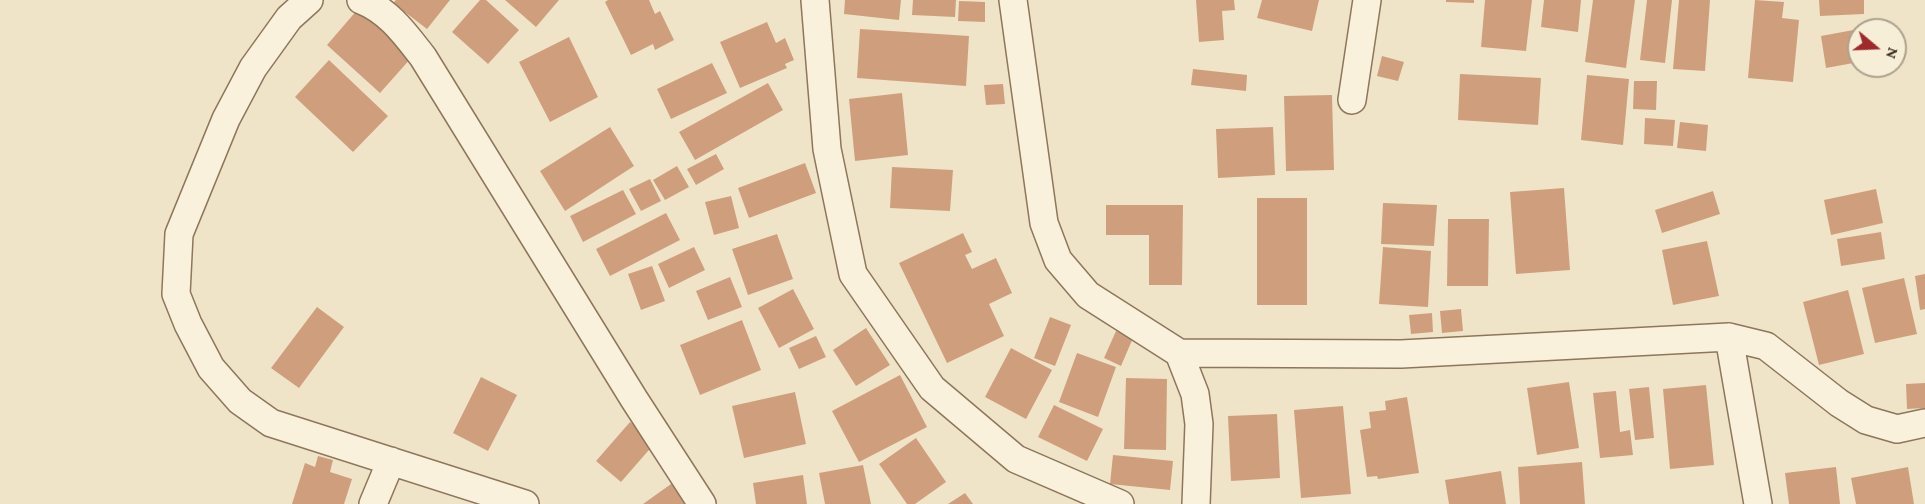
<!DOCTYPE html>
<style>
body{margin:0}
#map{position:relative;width:1925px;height:504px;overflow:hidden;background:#f0e4c8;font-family:"Crimson Pro",serif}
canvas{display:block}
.north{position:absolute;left:1847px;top:18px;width:60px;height:60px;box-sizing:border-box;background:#f7eed8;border:2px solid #ada18e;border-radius:50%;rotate:109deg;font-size:16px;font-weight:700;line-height:24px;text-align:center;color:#3d2e20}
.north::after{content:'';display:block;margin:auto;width:21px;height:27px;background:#9e2a2b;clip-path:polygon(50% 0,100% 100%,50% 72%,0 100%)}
</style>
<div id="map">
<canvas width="1925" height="504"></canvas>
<div class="north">N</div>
</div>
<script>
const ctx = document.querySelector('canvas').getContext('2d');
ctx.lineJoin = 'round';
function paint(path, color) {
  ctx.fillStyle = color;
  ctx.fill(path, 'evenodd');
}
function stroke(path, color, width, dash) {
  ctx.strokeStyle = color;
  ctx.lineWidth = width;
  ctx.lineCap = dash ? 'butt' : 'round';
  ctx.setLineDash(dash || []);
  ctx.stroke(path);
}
paint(new Path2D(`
 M396 0H450L427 29 393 3Z
 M480 0H486L519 30 488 64 452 32Z
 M505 0H559L536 27Z
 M608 0H649L655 14 660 11 674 40 655 50 653 44 631 55 605 2Z
 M845 0H901L899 20 844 14Z
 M913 0H956L955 17 912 15Z
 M1196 0H1234L1235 10 1222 11 1224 40 1199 42Z
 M1262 0H1319L1312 31 1257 18Z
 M1446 0H1474V3L1446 2Z
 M1485 0H1532L1526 51 1481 47Z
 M1544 0H1581L1578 32 1541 27Z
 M1593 0H1635L1626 68 1585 62Z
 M1647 0H1672L1665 63 1640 60Z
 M1679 0H1710L1705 71 1673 69Z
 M1755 0 1784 2 1782 18 1799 20 1793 82 1748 78Z
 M1819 0H1864V14L1820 16Z
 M959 1 985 2V22L958 21Z
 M358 9 412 57 380 93 327 45Z
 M767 22 776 43 785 38 794 60 785 64 787 68 740 88 720 42Z
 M860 29 969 36 966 86 857 78Z
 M1859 29V62L1826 68 1821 36Z
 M569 37 598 97 550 122 519 62Z
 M1382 56 1404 62 1398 81 1377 76Z
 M329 60 388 116 353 152 295 97Z
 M712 63 727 93 671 119 657 89Z
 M1193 69 1247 75 1246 91 1191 85Z
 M1460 74 1541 78 1538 125 1458 120Z
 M1587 75 1629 79 1623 145 1581 140Z
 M1634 81H1657L1656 110 1633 109Z
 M768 83 783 110 695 160 679 132Z
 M1003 84 1005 104 986 105 984 85Z
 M902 93 908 155 855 161 849 99Z
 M1332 95 1334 170 1286 171 1284 96Z
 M1645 118 1675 120 1673 146 1644 144Z
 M1680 122 1708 125 1706 151 1677 148Z
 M610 127 634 166 565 211 540 171Z
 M1273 127 1275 175 1218 178 1216 129Z
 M716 154 724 169 696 185 687 169Z
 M805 163 816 193 749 218 738 188Z
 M677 166 689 187 665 200 653 180Z
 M892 167 953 170 950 211 890 208Z
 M650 179 661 201 641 211 629 189Z
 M1564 188 1570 270 1516 274 1510 192Z
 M1876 189 1883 223 1831 235 1824 200Z
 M623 190 636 214 583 242 570 216Z
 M1713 191 1720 214 1662 233 1655 210Z
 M731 196 739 228 714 235 705 202Z
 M1257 198H1307V305H1257Z
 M1383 203 1437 205 1434 246 1381 244Z
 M1106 205H1183L1182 285H1149V235H1106Z
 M666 213 680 240 610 276 596 249Z
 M1448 219H1489L1488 286H1447Z
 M1881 232 1885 259 1841 266 1837 239Z
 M963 233 972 252 965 255 972 269 996 258 1012 293 989 304 1004 336 947 363 899 263Z
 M777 234 793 279 748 295 732 249Z
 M1707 241 1719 296 1673 305 1662 250Z
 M694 247 705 270 669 288 658 264Z
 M1383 247 1431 251 1428 307 1379 304Z
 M652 266 665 301 641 310 628 274Z
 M1925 274V309L1920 310 1915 276Z
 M730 277 742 307 708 320 696 291Z
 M1904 278 1917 334 1875 343 1862 288Z
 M793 289 814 329 779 348 758 308Z
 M1848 290 1864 354 1819 365 1803 302Z
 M317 307 344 327 299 388 271 368Z
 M1461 309 1463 331 1442 333 1440 311Z
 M1432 313 1433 332 1411 334 1409 315Z
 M1050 317 1071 325 1055 366 1034 358Z
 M742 320 761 370 700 395 680 345Z
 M866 328 890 365 856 386 833 350Z
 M1116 331 1133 338 1121 366 1104 358Z
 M816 336 826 357 799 369 789 348Z
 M1011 348 1052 370 1026 419 985 397Z
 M1077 353 1116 367 1098 417 1059 402Z
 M900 375 927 427 859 462 832 411Z
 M481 377 517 395 488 451 453 433Z
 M1126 378 1167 379 1166 450 1124 449Z
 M1569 382 1579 448 1537 455 1527 388Z
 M1925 383V408L1907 409 1906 384Z
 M1706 385 1714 465 1670 469 1663 389Z
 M1649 387 1654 438 1635 440 1629 389Z
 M1616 391 1620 432 1630 430 1633 455 1600 458 1593 393Z
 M795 392 806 444 744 458 732 406Z
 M1407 397 1419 473 1378 479 1377 476 1367 477 1360 430 1371 428 1369 412 1386 410 1385 401Z
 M1054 405 1103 429 1087 461 1038 437Z
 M1343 406 1351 494 1301 498 1294 410Z
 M1277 414 1280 478 1231 481 1228 416Z
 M630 422 655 443 621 482 596 461Z
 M916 438 946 482 915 504H907L879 464Z
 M1113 455 1173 461 1170 490 1110 484Z
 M318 456 333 460 330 472 352 479 344 504H292L305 463 315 467Z
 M1582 462 1585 504H1520L1518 467Z
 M863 465 871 504H825L819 473Z
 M1836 467 1840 504H1789L1785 473Z
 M1908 467 1914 504H1856L1851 478Z
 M1501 471 1506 504H1449L1445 480Z
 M803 475 807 504H756L753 483Z
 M678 479 695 504H643Z
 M965 493 973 504H948Z`), '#cf9f7d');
const street = new Path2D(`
 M309 0 289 18 253 68 226 119 179 234 176 294 188 324 211 368 240 401 271 423 525 504
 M361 0C389 11 405 34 423 57L634 399 702 504
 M815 0 827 149 853 274 932 388 1016 459 1120 504
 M1013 0 1044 223 1058 260 1088 295 1179 353 1401 354 1729 337 1766 346 1839 403 1866 420 1897 429 1925 423
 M1352 100 1367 0
 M1729 337 1758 504
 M1179 353 1195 394 1199 424 1196 504
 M373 504 391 461`);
stroke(street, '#8d765c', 30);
stroke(street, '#faf1dc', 27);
</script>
